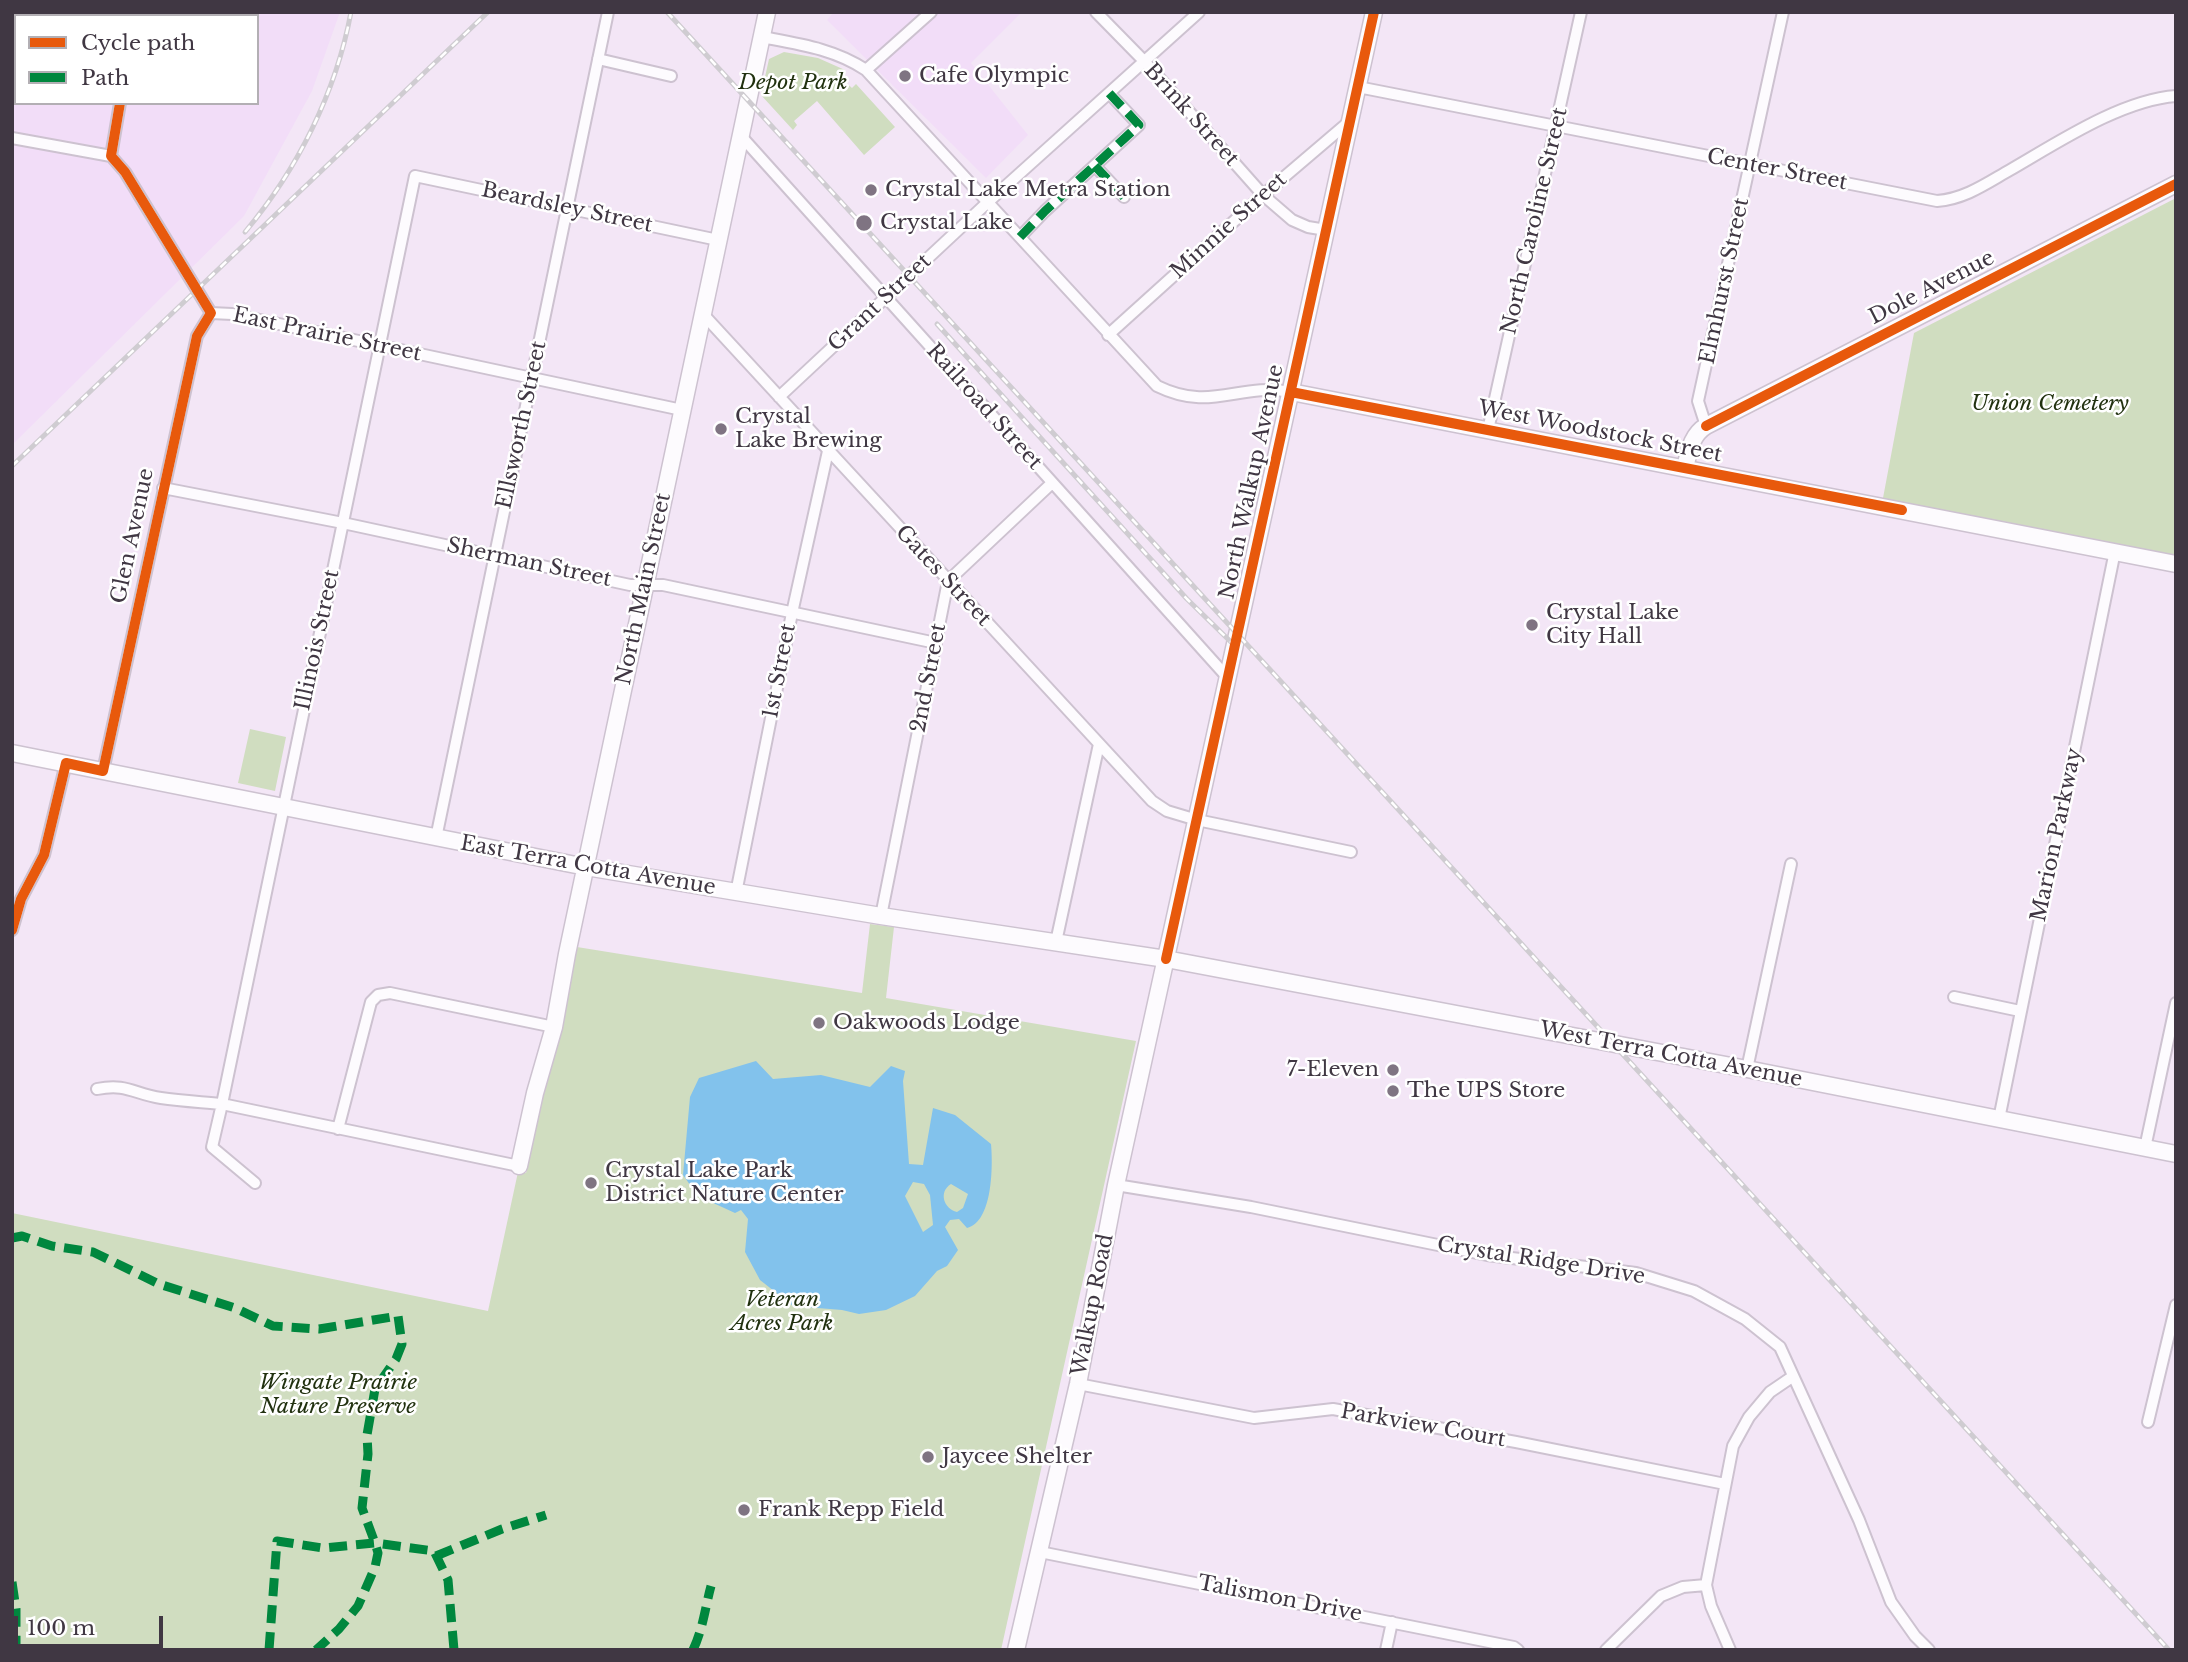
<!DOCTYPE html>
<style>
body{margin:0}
#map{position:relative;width:2188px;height:1662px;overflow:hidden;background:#f3e6f6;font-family:"Libre Baskerville",serif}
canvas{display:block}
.frame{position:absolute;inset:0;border:14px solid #403743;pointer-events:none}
.legend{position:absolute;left:14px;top:14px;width:245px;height:91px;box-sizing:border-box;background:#fff;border:2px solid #b3afb4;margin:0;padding:9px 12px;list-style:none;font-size:21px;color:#403743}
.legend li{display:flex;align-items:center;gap:14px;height:35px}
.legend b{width:35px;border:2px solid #b3afb4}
.scale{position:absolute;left:14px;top:1616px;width:149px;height:32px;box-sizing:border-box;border:4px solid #403743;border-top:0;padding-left:9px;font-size:21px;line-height:24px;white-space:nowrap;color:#403743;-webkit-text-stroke:5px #fff;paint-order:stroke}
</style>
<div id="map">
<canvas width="2188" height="1662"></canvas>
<div class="frame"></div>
<ul class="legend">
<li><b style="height:9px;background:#e8590c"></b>Cycle path</li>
<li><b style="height:9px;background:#00873e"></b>Path</li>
</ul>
<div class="scale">100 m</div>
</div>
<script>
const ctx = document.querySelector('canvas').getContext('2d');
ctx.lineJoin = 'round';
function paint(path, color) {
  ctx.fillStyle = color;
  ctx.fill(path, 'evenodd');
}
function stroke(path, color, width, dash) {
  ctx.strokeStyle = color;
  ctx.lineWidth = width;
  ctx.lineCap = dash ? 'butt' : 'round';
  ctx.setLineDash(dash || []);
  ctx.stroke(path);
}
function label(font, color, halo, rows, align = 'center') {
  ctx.font = font + ' "Libre Baskerville",serif';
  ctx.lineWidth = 5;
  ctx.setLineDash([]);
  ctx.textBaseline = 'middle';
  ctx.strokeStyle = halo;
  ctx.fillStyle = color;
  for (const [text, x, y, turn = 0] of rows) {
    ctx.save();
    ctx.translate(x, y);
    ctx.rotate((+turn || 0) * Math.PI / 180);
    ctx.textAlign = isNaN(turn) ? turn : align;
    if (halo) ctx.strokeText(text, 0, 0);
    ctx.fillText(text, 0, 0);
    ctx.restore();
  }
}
paint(new Path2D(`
 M12 12H340L312 91 244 216 12 445ZM16 16H257V103H16Z
 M834 12H1022L971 63 1028 135 986 178 827 20Z`), '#f2ddf8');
paint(new Path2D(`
 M784 52 818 58 845 70 840 77 852 88 856 84 895 127 864 155 817 101 794 121 797 125 793 130 761 95 769 59Z
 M2176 198V558L1883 498 1914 333Z
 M250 729 286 737 275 791 238 783Z
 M870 924 894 927 886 998 1136 1041 1001 1650H12V1213L488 1311 518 1172 526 1173 577 947 862 993Z`), '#d0ddc0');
paint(new Path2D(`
 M756 1061 773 1079 821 1075 870 1087 891 1066 905 1071 903 1081 909 1164 923 1165 933 1108 955 1115 991 1144C993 1165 993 1222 967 1228L959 1219 950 1220 945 1227 958 1250 947 1266 937 1271 915 1296 886 1310 859 1314 842 1310 793 1306 760 1280 745 1252 748 1219 741 1210 735 1213 698 1196 683 1175 690 1097 699 1078ZM913 1182 924 1184 930 1195 933 1225 923 1232 905 1196ZM951 1184 968 1194 963 1208 957 1212C944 1209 938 1192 951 1184Z`), '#82c2ec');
const street = new Path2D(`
 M1096 12 1145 62 1263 195 1292 220 1308 227 1326 230
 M138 16 139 12
 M762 37C799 44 835 49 866 70L1157 386C1212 413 1238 382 1291 392
 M598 59 671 76
 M866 70 931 12
 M1358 87 1937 201C1965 199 1987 183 2010 170 2057 143 2121 100 2176 96
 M741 136 1228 678
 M12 138 111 156 125 172 211 313
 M111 156 120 103
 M1095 166 1124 197
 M1020 237 1045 211 1139 125 1109 93
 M211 313 232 314 682 410
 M702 313 1152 801 1167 811 1197 820 1351 852
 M1108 335 1263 195 1351 120
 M779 397 988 202 1199 12
 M1706 426 1698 401 1783 12
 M1488 430 1581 12
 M163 488 343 523 630 585H663L936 643
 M103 771 197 336 211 313
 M436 838 608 12
 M736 893 792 613 828 451
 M881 916 948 581 1052 483
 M12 930 21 899 44 855 66 763
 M1056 942 1099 744
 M1954 997 2020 1011
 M1747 1069 1791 864
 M97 1089C127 1083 134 1094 161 1098 181 1101 202 1102 222 1104L212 1147 255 1183
 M1999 1119 2115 551
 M338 1129 371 1002 378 995 390 993 554 1027
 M2145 1148 2176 1003
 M519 1166 222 1104 415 176 718 240
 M1116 1185 1251 1207 1487 1255 1636 1273 1694 1291 1745 1319 1780 1347 1859 1520 1891 1602 1915 1636 1929 1650
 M1078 1384 1254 1418 1333 1409 1516 1442 1725 1484
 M2148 1422 2176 1305
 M1040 1552 1514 1647 1518 1650
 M1386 1650 1392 1622
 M1606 1650 1661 1596 1683 1587 1706 1585
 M1730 1650 1711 1606 1706 1585 1733 1446 1749 1417 1770 1392 1792 1377`);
const secondary = new Path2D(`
 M1291 392 2176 564
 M1685 468C1689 452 1691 435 1706 426L2176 184
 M12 753 586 867 881 916 1166 959 1747 1069 2176 1154
 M519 1166 535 1093 554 1027 567 954 767 12
 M1016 1650 1078 1384 1116 1185 1374 12`);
stroke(street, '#cdc2d0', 14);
stroke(secondary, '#cdc2d0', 19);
stroke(street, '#fdfbfe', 10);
stroke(secondary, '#fdfbfe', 16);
const rail = new Path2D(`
 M667 12 2169 1650
 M245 232C297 170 336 93 351 12
 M937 324 1187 599 1234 645
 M12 466 488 12`);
stroke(rail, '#cfccd1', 5);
stroke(rail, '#fff', 2.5, [8]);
stroke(new Path2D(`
 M1095 166 1124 197
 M1020 237 1045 211 1139 125 1109 93
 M12 1238 22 1236 52 1246 93 1252 159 1284 235 1308 273 1326 319 1329 398 1316 402 1344 396 1359 375 1389 367 1435 368 1454 362 1508 375 1543 378 1553 375 1567 358 1606 339 1629 316 1650
 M436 1556 502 1529 546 1515
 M12 1582 16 1609V1650
 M269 1650 277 1541 323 1548 375 1543 434 1551 448 1580 454 1650
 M693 1650C703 1629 705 1608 711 1586`), '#00873e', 9, [18, 9]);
stroke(new Path2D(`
 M1291 392 1902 510
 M1706 426 2176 184
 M12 930 21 899 44 855 66 763 103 771 197 336 211 313 125 172 111 156 120 103
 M1166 959 1374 12`), '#e8590c', 10);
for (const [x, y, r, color] of [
 [905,76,7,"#7f7482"],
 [871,190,7,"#7f7482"],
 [864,223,9,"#7f7482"],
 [721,429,7,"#7f7482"],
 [1532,625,7,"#7f7482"],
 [819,1023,7,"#7f7482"],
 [1393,1070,7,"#7f7482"],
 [1393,1091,7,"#7f7482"],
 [591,1183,7,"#7f7482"],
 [928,1457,7,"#7f7482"],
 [744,1510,7,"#7f7482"]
]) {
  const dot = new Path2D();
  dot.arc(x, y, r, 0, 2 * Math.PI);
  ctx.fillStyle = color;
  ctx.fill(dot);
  stroke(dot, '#fff', 2.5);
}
label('21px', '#403743', '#fff', [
 ["Cafe Olympic",919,76],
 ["Crystal Lake Metra Station",885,190],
 ["Crystal Lake",880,223],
 ["Crystal",735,417],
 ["Lake Brewing",735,441],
 ["Crystal Lake",1546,613],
 ["City Hall",1546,637],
 ["Oakwoods Lodge",833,1023],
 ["7-Eleven",1379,1070,"right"],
 ["The UPS Store",1407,1091],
 ["Crystal Lake Park",605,1171],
 ["District Nature Center",605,1195],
 ["Jaycee Shelter",942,1457],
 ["Frank Repp Field",758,1510]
], 'left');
label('italic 21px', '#21310f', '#fff', [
 ["Depot Park",793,83],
 ["Union Cemetery",2050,404],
 ["Veteran",782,1300],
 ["Acres Park",782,1324],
 ["Wingate Prairie",338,1383],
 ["Nature Preserve",338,1407]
]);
label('21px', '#403743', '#fff', [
 ["Brink Street",1191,115,48],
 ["Center Street",1777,170,11],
 ["Beardsley Street",567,208,12],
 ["North Caroline Street",1535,221,-77],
 ["Minnie Street",1229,226,-42],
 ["Elmhurst Street",1725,281,-78],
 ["Dole Avenue",1932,288,-27],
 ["Grant Street",880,303,-43],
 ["East Prairie Street",327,335,12],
 ["Railroad Street",984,407,48],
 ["Ellsworth Street",522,425,-78],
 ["West Woodstock Street",1600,432,11],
 ["North Walkup Avenue",1252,482,-78],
 ["Glen Avenue",133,536,-78],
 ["Sherman Street",529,563,12],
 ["Gates Street",943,576,47],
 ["North Main Street",644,589,-78],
 ["Illinois Street",318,640,-78],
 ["1st Street",780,671,-79],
 ["2nd Street",929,678,-79],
 ["Marion Parkway",2057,835,-78],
 ["East Terra Cotta Avenue",588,866,10],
 ["West Terra Cotta Avenue",1671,1055,11],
 ["Crystal Ridge Drive",1541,1261,9],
 ["Walkup Road",1093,1305,-79],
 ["Parkview Court",1423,1426,10],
 ["Talismon Drive",1280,1599,11]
]);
</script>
